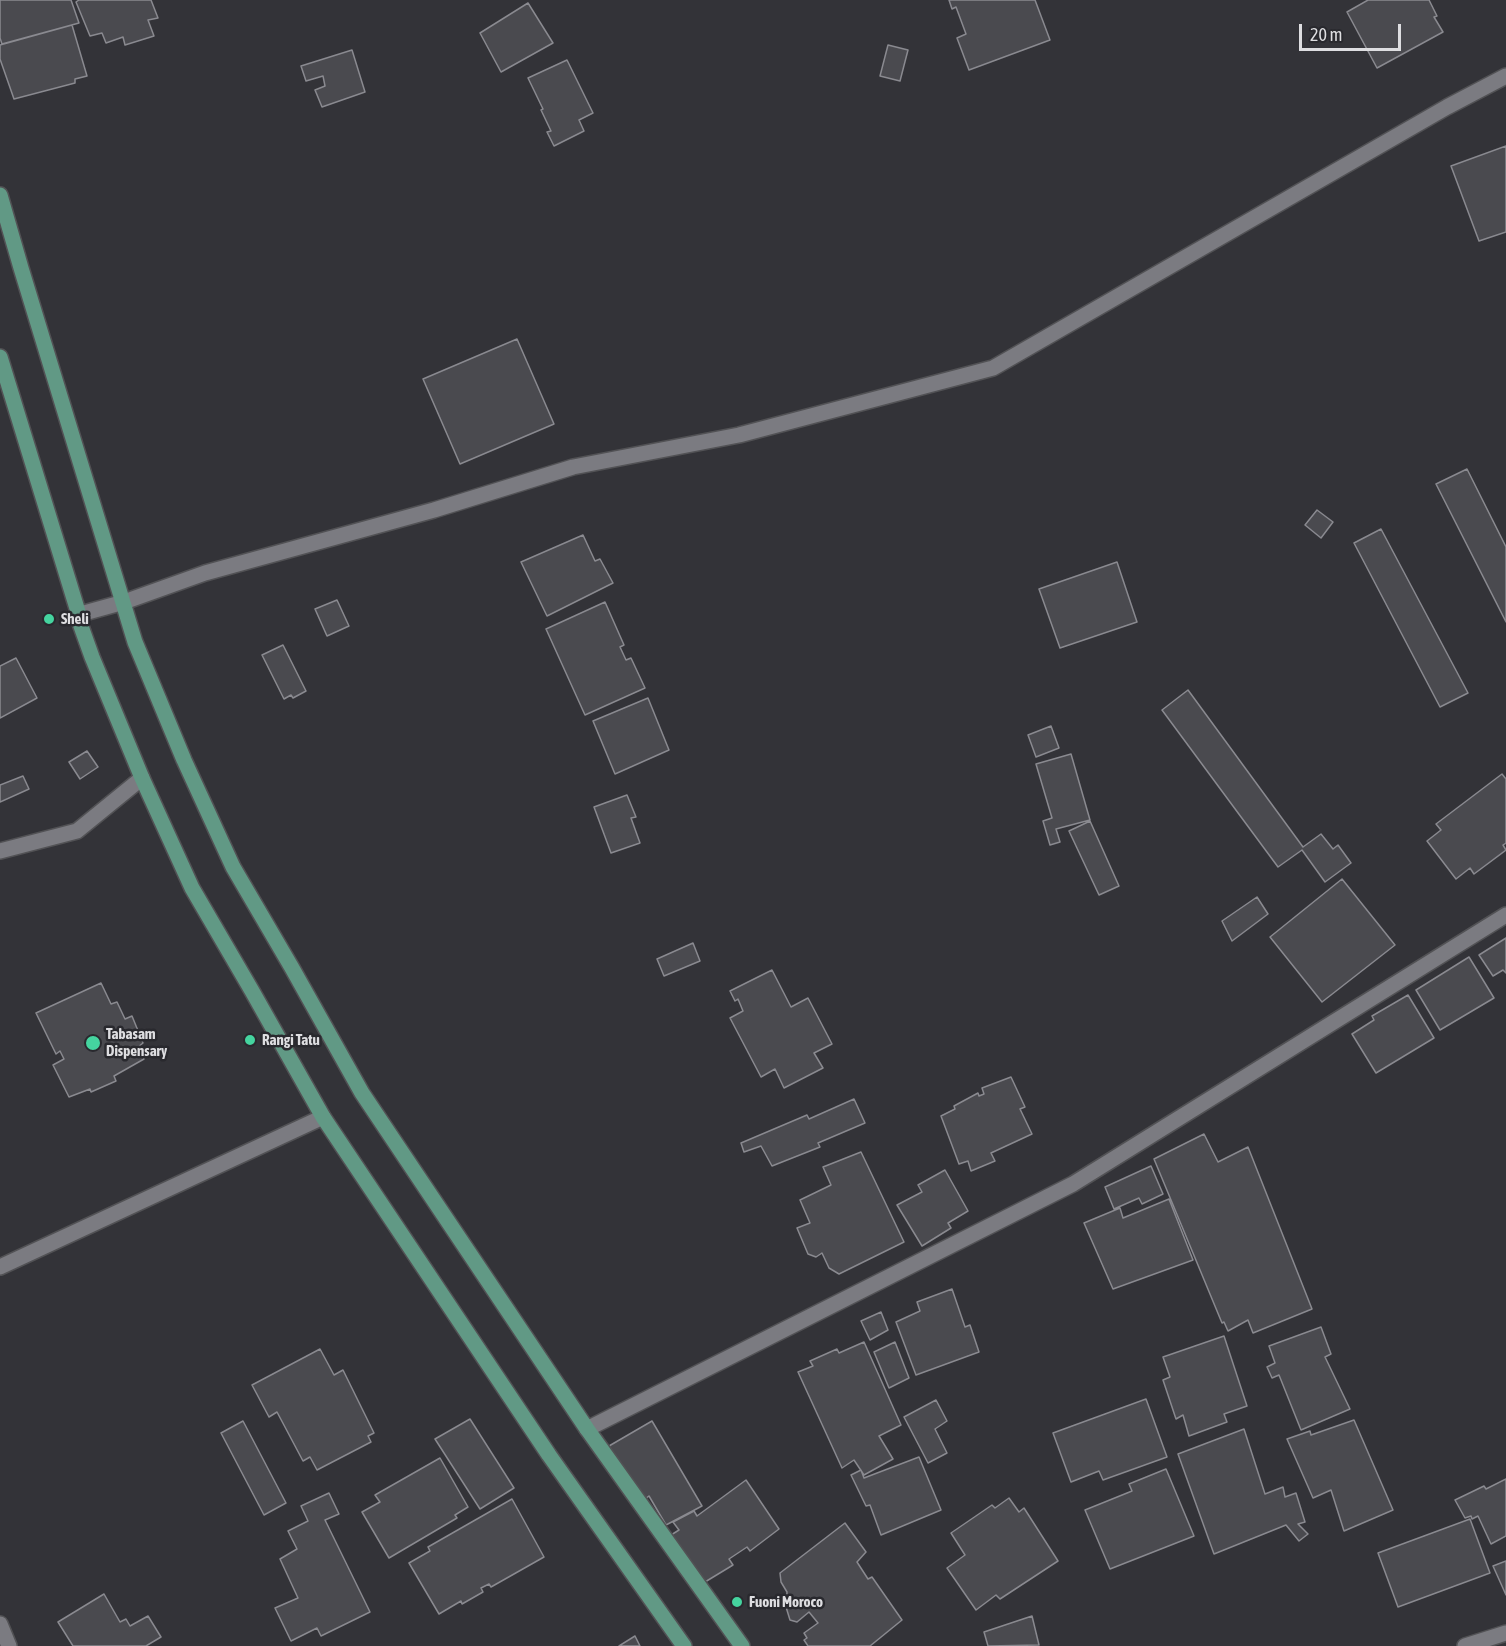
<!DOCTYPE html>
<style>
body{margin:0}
#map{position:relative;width:1506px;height:1646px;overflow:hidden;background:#333338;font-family:"Asap Condensed",sans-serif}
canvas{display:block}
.scale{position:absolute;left:1299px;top:24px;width:102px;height:27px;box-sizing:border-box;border:3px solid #dedee1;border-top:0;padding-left:8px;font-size:18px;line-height:21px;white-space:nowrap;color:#dedee1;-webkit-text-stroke:4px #29292e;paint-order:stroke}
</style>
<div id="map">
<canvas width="1506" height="1646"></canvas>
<div class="scale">20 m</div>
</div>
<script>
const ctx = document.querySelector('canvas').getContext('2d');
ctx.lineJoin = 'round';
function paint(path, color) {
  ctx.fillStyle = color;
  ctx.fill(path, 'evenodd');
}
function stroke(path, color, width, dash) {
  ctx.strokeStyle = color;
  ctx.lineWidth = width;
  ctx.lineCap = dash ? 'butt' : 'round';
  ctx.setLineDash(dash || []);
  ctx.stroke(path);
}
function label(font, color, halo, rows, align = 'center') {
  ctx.font = font + ' "Asap Condensed",sans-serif';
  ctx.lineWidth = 5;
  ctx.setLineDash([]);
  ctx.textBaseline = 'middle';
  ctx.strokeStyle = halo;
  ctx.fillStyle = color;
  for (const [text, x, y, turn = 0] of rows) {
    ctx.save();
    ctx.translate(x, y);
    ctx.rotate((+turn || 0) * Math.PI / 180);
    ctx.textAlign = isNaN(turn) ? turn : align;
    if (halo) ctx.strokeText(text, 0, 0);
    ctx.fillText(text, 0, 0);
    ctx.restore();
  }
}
const building = new Path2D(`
 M0 0H71L79 23 2 44 0 38Z
 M79 0H151L158 18 148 20 154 36 125 45 123 37 106 43 102 33 90 36 76 2Z
 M949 0H1035L1050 40 969 70 957 38 966 34 956 7 952 9Z
 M1368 0H1429L1437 16 1434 17 1443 32 1377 68 1347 12Z
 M528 3 553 43 501 72 480 33Z
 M72 25 87 76 75 79V83L14 99 0 59V45Z
 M888 45 908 50 900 81 880 76Z
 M352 50 365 92 322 107 315 90 325 86 323 76 306 81 301 66Z
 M567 60 593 113 579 120 584 131 554 146 547 132 551 131 541 110 543 109 528 78Z
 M1506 146V232L1479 241 1451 166Z
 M517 339 554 424 460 464 423 379Z
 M1467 469 1506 547V622L1436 484Z
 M1317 510 1333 522 1321 538 1305 525Z
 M1381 529 1468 693 1440 707 1354 543Z
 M583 535 595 561 600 559 613 583 547 616 521 562Z
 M1117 562 1137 622 1060 648 1039 589Z
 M337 600 349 626 327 636 315 609Z
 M605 602 624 645 620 647 626 660 631 658 645 688 585 715 546 629Z
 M283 645 306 691 293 698 291 695 284 699 262 655Z
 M16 658 37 698 0 718V666Z
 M1188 690 1303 847 1321 834 1333 849 1338 845 1351 863 1325 882 1302 850 1278 867 1162 710Z
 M648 698 669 750 615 774 593 721Z
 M1051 726 1059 748 1036 757 1028 735Z
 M87 751 98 767 80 779 69 762Z
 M1071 754 1090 820 1056 829 1060 842 1050 845 1043 821 1052 818 1036 764Z
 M1502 774 1506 779V843L1503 845 1506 850 1474 874 1470 868 1456 879 1427 841 1441 830 1436 824Z
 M23 776 29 789 0 802V785Z
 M627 795 636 817 631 818 640 843 611 853 594 807Z
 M1090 821 1119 886 1099 895 1069 831Z
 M1342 879 1395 945 1322 1002 1270 937Z
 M1257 897 1268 914 1232 941 1222 921Z
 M1506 938V973L1503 970 1493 976 1479 955Z
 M693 943 700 961 664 976 657 959Z
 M1469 957 1494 998 1440 1030 1416 990Z
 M772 970 791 1007 808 998 832 1044 814 1053 823 1068 784 1088 775 1069 761 1077 730 1018 743 1011 738 999 735 1001 730 991Z
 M101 983 111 1004 117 1002 125 1019 132 1016 143 1043 138 1047 144 1059 114 1076 116 1081 91 1092 90 1089 69 1097 53 1065 64 1059 60 1051 56 1054 36 1013Z
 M1408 995 1434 1038 1376 1073 1352 1034 1374 1020 1372 1016Z
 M1011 1077 1025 1107 1020 1109 1032 1134 991 1153 995 1161 971 1171 968 1161 959 1164 941 1116 955 1109 954 1106 978 1093 979 1096 984 1094 982 1088Z
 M854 1099 865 1123 818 1143 820 1147 772 1166 761 1146 744 1152 741 1143 807 1115 809 1119Z
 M1204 1134 1218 1162 1248 1147 1312 1309 1253 1333 1248 1320 1228 1331 1224 1322 1222 1323 1154 1159Z
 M861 1152 904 1242 839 1274 829 1268 822 1253 816 1257 808 1254 797 1228 810 1223 800 1200 831 1185 823 1167Z
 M1151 1166 1163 1194 1142 1204 1139 1198 1114 1209 1105 1187Z
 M945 1170 968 1211 948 1223 951 1228 922 1246 897 1205 922 1192 918 1185Z
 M1169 1199 1193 1260 1113 1289 1084 1223 1120 1208 1123 1218Z
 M952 1289 965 1327 970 1325 979 1352 916 1375 896 1322 920 1311 917 1302Z
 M881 1312 888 1330 870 1340 861 1321Z
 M1321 1327 1331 1354 1325 1357 1350 1409 1301 1430 1279 1375 1272 1378 1267 1367 1275 1363 1269 1346Z
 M1224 1336 1247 1406 1224 1414 1227 1422 1189 1436 1183 1415 1176 1419 1163 1380 1170 1377 1163 1357Z
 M864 1342 901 1425 879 1436 893 1459 864 1475 854 1460 842 1468 798 1372 813 1366 810 1361 837 1349 839 1353Z
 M895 1342 909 1378 889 1388 874 1352Z
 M320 1349 334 1375 343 1370 374 1433 368 1436 371 1442 317 1470 310 1457 303 1461 277 1412 269 1417 252 1385Z
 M1146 1399 1167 1457 1103 1480 1099 1471 1071 1482 1053 1433Z
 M936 1400 947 1421 935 1429 947 1453 928 1463 904 1417Z
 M470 1419 514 1488 480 1509 435 1439Z
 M1354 1420 1393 1510 1344 1531 1331 1490 1313 1498 1287 1439 1310 1431 1311 1435Z
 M243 1421 286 1503 264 1515 221 1433Z
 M652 1421 702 1506 666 1525 649 1496 642 1501 609 1446Z
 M1244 1429 1265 1494 1283 1487 1285 1497 1296 1493 1305 1522 1298 1524 1308 1534 1299 1541 1286 1525 1214 1554 1178 1454Z
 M919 1457 941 1510 881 1535 870 1505 866 1506 851 1475 861 1470 864 1478Z
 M440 1458 468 1507 455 1515 457 1518 389 1558 362 1512 380 1502 375 1495Z
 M1166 1469 1194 1536 1110 1569 1085 1510 1132 1491 1129 1484Z
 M1506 1479V1536L1491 1544 1478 1516 1472 1519 1471 1516 1465 1518 1455 1500 1484 1486 1486 1489Z
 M746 1480 779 1529 750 1551 747 1547 729 1559 733 1565 705 1582 671 1535 679 1530 673 1522 694 1511 697 1516Z
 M329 1493 339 1514 325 1520 370 1612 321 1636 317 1628 291 1641 275 1608 298 1598 280 1559 297 1549 288 1531 308 1521 301 1506Z
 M1009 1498 1019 1512 1024 1508 1058 1561 1000 1599 996 1595 976 1610 947 1568 965 1555 951 1533 992 1505 995 1508Z
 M512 1499 544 1557 491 1587 489 1584 481 1588 483 1592 462 1604 461 1601 439 1614 409 1563 430 1551 428 1547Z
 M1470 1519 1490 1573 1398 1607 1378 1553Z
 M845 1523 866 1552 857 1562 868 1579 872 1577 902 1620 870 1646H808L804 1640 807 1638 804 1633 818 1623 809 1612 797 1622 790 1620 786 1607 787 1592 781 1582 780 1573Z
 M1506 1561V1595L1493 1566Z
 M104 1594 120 1622 126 1619 130 1626 148 1616 161 1637 146 1646H73L58 1622Z
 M1032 1616 1039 1645 988 1646 984 1632Z
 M635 1636 640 1646H619Z`);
paint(building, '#4a4a4f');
stroke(building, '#8a8a90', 1.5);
const minor = new Path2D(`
 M77 615 124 602 205 573 434 510 573 467 739 435 993 368 1447 107 1506 76
 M0 851 77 831 142 778
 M0 1267 323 1117
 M587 1429 1073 1184 1506 915
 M0 1624 9 1646
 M1465 1646 1506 1633`);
const major = new Path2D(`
 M0 195 21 268 135 642 184 760 233 867 292 968 362 1093 587 1429 742 1646
 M0 357 79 615H77L92 657 142 778 192 888 252 991 323 1117 549 1455 684 1646`);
stroke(minor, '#525255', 18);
stroke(major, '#525255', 18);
stroke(minor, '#7b7b81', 15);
stroke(major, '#619985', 15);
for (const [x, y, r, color] of [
 [49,619,6,"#45d49f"],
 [250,1040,6,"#45d49f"],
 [93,1043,8,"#45d49f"],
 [737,1602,6,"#45d49f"]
]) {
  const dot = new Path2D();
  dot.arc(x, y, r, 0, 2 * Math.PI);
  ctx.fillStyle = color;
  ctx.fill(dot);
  stroke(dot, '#29292e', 2);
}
label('bold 15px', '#dedee1', '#29292e', [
 ["Sheli",61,619],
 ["Tabasam",106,1034],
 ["Dispensary",106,1051],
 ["Rangi Tatu",262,1040],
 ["Fuoni Moroco",749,1602]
], 'left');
</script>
